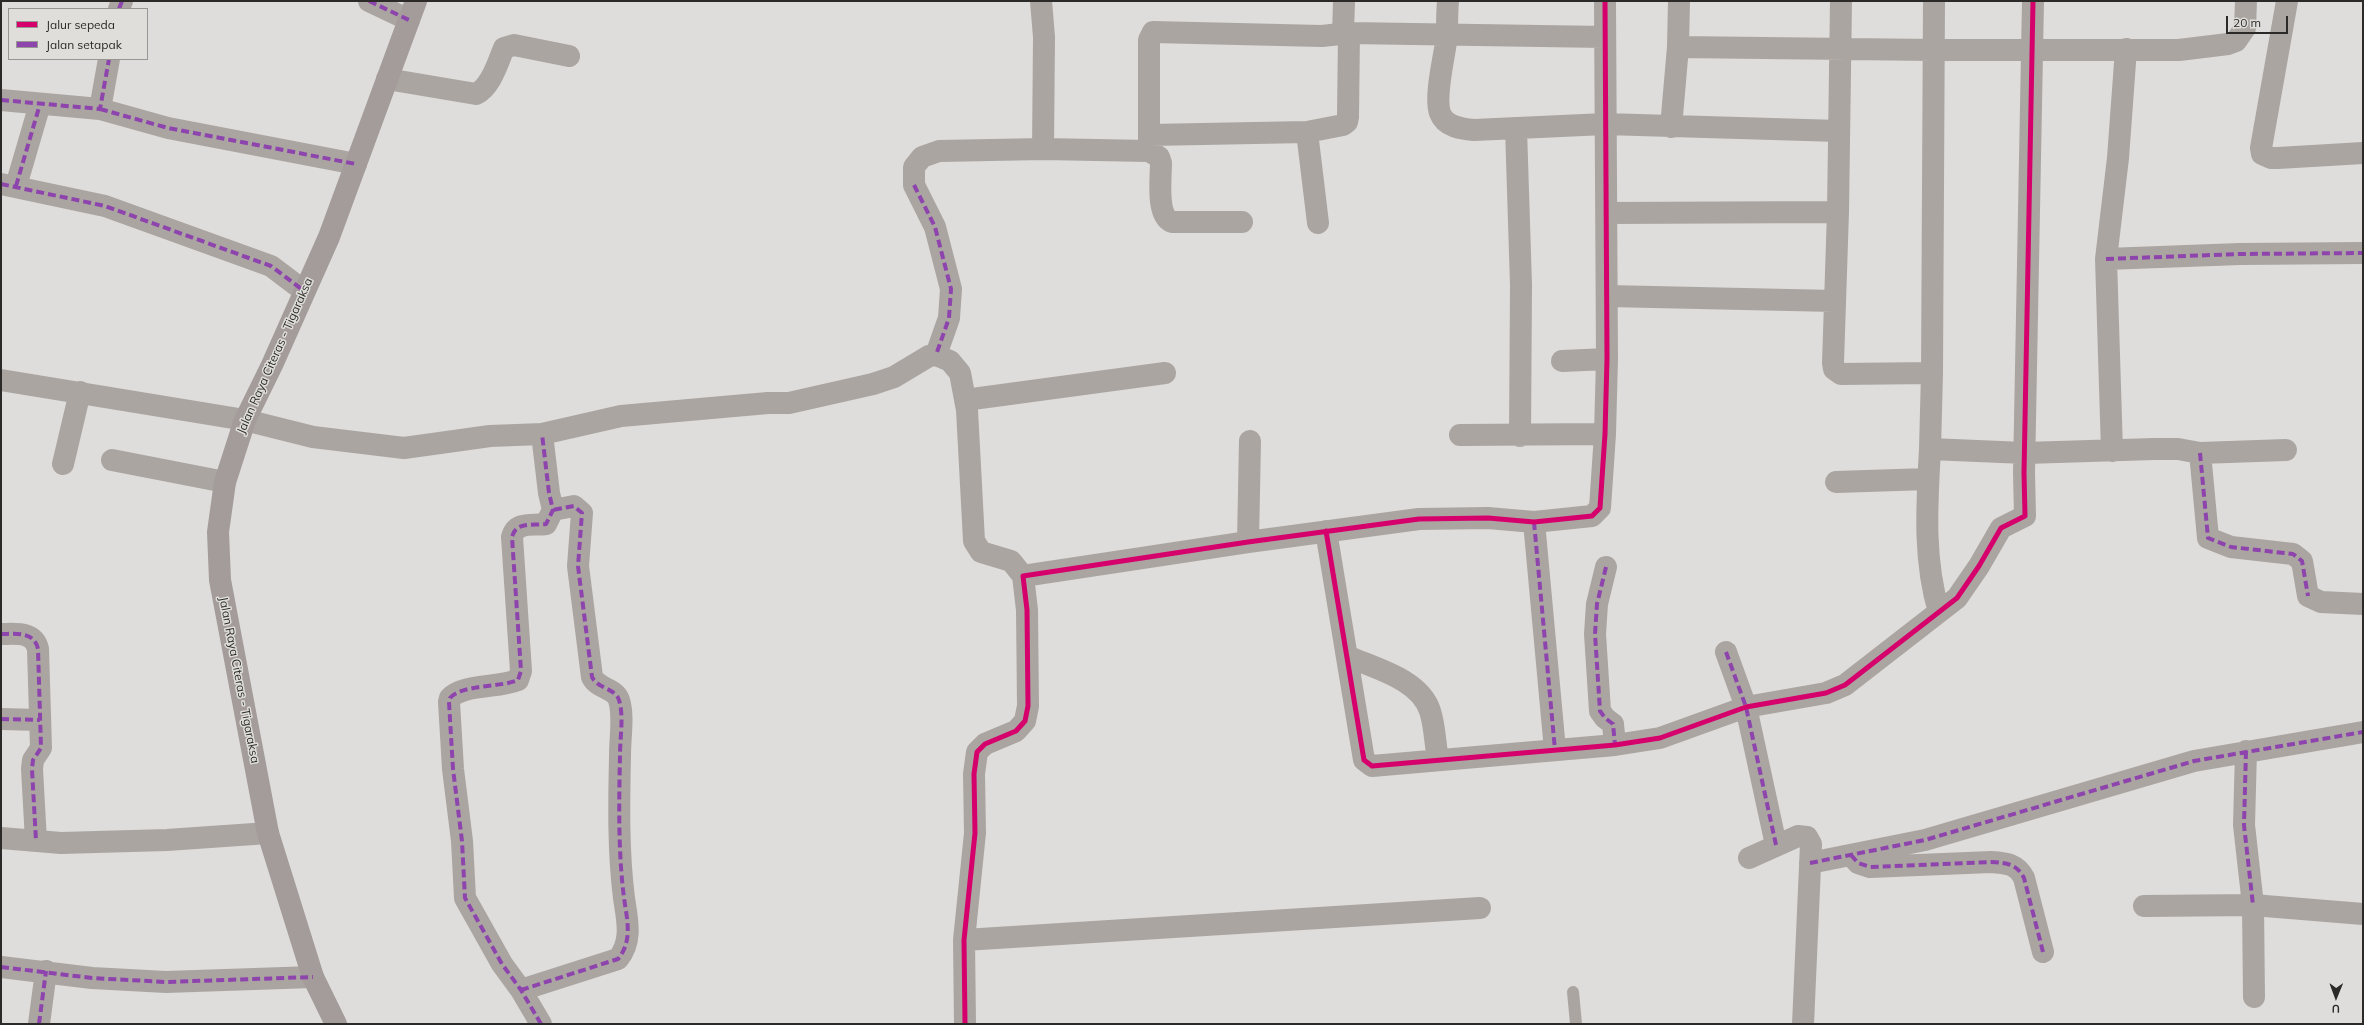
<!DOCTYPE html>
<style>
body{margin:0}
#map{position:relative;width:2364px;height:1025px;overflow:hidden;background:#dedddb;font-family:Mulish,sans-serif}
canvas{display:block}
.frame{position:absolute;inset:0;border:2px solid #2b2a29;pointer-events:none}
.legend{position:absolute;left:8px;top:8px;width:140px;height:52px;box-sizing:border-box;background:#dfdeda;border:1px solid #979693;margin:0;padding:5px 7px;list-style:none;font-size:12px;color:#2b2a29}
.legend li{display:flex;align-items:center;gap:8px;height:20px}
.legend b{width:20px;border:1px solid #979693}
.north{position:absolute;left:2316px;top:977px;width:40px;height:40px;-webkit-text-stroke:3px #dfdeda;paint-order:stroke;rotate:181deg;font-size:11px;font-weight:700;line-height:16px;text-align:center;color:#2b2a29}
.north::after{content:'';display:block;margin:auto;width:14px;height:18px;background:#2b2a29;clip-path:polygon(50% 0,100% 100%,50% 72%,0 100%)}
.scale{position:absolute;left:2226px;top:16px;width:62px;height:18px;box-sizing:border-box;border:2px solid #2b2a29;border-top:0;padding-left:5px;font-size:12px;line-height:14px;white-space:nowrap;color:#2b2a29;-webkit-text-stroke:3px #dfdeda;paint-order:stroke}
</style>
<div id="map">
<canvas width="2364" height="1025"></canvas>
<div class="frame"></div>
<ul class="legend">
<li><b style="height:5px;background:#d6006c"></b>Jalur sepeda</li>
<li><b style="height:5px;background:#8e44ad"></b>Jalan setapak</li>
</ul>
<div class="north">U</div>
<div class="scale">20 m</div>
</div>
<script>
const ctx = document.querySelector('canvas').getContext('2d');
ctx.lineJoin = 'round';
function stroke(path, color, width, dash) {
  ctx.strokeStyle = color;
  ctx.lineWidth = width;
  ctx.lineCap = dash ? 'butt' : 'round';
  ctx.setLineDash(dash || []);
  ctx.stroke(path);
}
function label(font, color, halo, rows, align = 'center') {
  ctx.font = font + ' Mulish,sans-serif';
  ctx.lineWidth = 3;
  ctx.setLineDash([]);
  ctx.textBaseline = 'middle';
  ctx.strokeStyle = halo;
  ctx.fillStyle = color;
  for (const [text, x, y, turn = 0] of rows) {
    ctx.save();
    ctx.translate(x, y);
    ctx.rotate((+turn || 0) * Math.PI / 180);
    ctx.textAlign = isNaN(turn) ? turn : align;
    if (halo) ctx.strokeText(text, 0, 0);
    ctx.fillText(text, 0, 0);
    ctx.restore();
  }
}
stroke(new Path2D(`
 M1573 992 1576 1024`), '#aba5a1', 12);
stroke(new Path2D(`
 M369 1 409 20
 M1041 1 1044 37 1043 149
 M1448 1C1447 12 1447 24 1447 35 1445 55 1434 95 1440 113 1445 127 1462 129 1474 130L1605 124 1839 131
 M1841 1 1838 212 1833 363 1834 369 1841 374 1932 373
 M1934 1 1932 373 1930 449 2025 453 2154 449H2178L2200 453 2286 450
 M2287 1 2261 148 2262 154 2271 158H2278L2363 153
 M119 9 122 1
 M1343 34 1344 1
 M1678 47 1933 50H2179L2228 44 2236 41 2245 28 2246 1
 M387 79 476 94C491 87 498 62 504 48L514 45 569 56
 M1 100 100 109 109 59
 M100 109 168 128 356 164
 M1671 127 1678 47 1679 1
 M1516 128 1521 285 1520 436
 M1307 132 1318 223
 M1150 135 1307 132 1343 125 1347 122 1348 117 1349 33
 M1149 151 1159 157 1161 163C1161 178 1156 216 1172 222H1242
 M1 184 105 206 271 266 304 291
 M16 186 40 104
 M1608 213 1838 212
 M2106 259 2240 254 2363 253
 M1608 296 1834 301
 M936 355 949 318 951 289 935 227 914 185V167L922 157 939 151 1043 149 1149 151V40L1153 32 1322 36 1349 33 1605 37
 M1562 361 1607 359
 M1 380 245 420 313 437 404 448 490 436 542 434 621 416 768 403H789L873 384 894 377 929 356 936 355 950 361 960 373 967 410 974 541 981 552 1011 561 1023 576
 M965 400 1165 373
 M1460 435 1605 434
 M1930 449C1927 504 1923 559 1939 612
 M2112 451 2106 259 2118 158 2126 49
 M2200 453 2208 538 2231 547 2293 554 2302 561 2308 596 2321 602 2363 604
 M112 460 225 482
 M63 464 80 392
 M1836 482 1928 479
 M1534 522 1555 750
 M1326 531 1364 760 1372 766 1615 745 1660 738 1746 707 1826 693 1845 685 1957 598 1979 566 2001 528 2025 516 2024 473 2033 1
 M1248 542 1250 441
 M1606 567 1597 604 1595 634 1600 711 1605 718 1613 724 1615 745
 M1 634C16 634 34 631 38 649L41 748 33 760 32 769 36 841
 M1726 652 1746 707 1776 845
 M1347 656C1374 668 1420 679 1430 711 1435 726 1435 744 1438 760
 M1 719 40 720
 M2246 751 2244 825 2253 905 2254 997
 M1 838 61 843 167 840 268 833
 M1851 855 1858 863 1870 867 1991 862C2007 863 2017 864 2024 878L2043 952
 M1749 858 1798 836 1807 837 1811 844 1803 1024
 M1810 863 1925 840 2194 761 2363 732
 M2144 906 2253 905 2363 914
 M964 940 1480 908
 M1 967 92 978 166 982 313 977
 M521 990 618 959C633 941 627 919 624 898 618 851 619 802 620 755 620 737 624 716 619 700 615 688 598 689 592 677L578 566 582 513 574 506 553 510
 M39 1024 46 971
 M541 1024 521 990 502 964 465 898 462 841 453 769 449 702 450 698C463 684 499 688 518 680L521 671 512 537C516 521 532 526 546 524L553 510 549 493 542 434
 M965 1024 964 940 975 833 974 774 977 752 985 744 1016 731 1025 721 1028 706 1027 610 1023 576 1248 542 1419 519 1488 518 1534 522 1592 516 1600 508 1605 434 1607 359 1605 1`), '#aba5a1', 22);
stroke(new Path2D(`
 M336 1024 313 977 268 833 220 580 218 532 225 482 245 420 272 365 329 237 416 1`), '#a39c9a', 22);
stroke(new Path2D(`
 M369 1 409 20
 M119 9 122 1
 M1 100 100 109 109 59
 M100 109 168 128 356 164
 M1 184 105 206 271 266 304 291
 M914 185 935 227 951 289 949 318 936 355
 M16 186 40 104
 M2106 259 2240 254 2363 253
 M2200 453 2208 538 2231 547 2293 554 2302 561 2308 596
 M1534 522 1555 750H1558
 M1606 567 1597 604 1595 634 1600 711 1605 718 1613 724 1615 745
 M1 634C16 634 34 631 38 649L41 748 33 760 32 769 36 841
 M1726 652 1746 707 1776 845
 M1 719 40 720
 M2246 751 2244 825 2253 905
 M1851 855 1858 863 1870 867 1991 862C2007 863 2017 864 2024 878L2043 952
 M1810 863 1925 840 2194 761 2363 732
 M1 967 92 978 166 982 313 977
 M521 990 618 959C633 941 627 919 624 898 618 851 619 802 620 755 620 737 624 716 619 700 615 688 598 689 592 677L578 566 582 513 574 506 553 510
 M39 1024 46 971
 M541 1024 521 990 502 964 465 898 462 841 453 769 449 702 450 698C463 684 499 688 518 680L521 671 512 537C516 521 532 526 546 524L553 510 549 493 542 434`), '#8e44ad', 4, [8, 4]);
stroke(new Path2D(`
 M1326 531 1364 760 1372 766 1615 745 1660 738 1746 707 1826 693 1845 685 1957 598 1979 566 2001 528 2025 516 2024 473 2033 1
 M965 1024 964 940 975 833 974 774 977 752 985 744 1016 731 1025 721 1028 706 1027 610 1023 576 1248 542 1419 519 1488 518 1534 522 1592 516 1600 508 1605 434 1607 359 1605 1`), '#d6006c', 5);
label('12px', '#2b2a29', '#dfdeda', [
 ["Jalan Raya Citeras - Tigaraksa",275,356,-66],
 ["Jalan Raya Citeras - Tigaraksa",239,680,79]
]);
</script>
